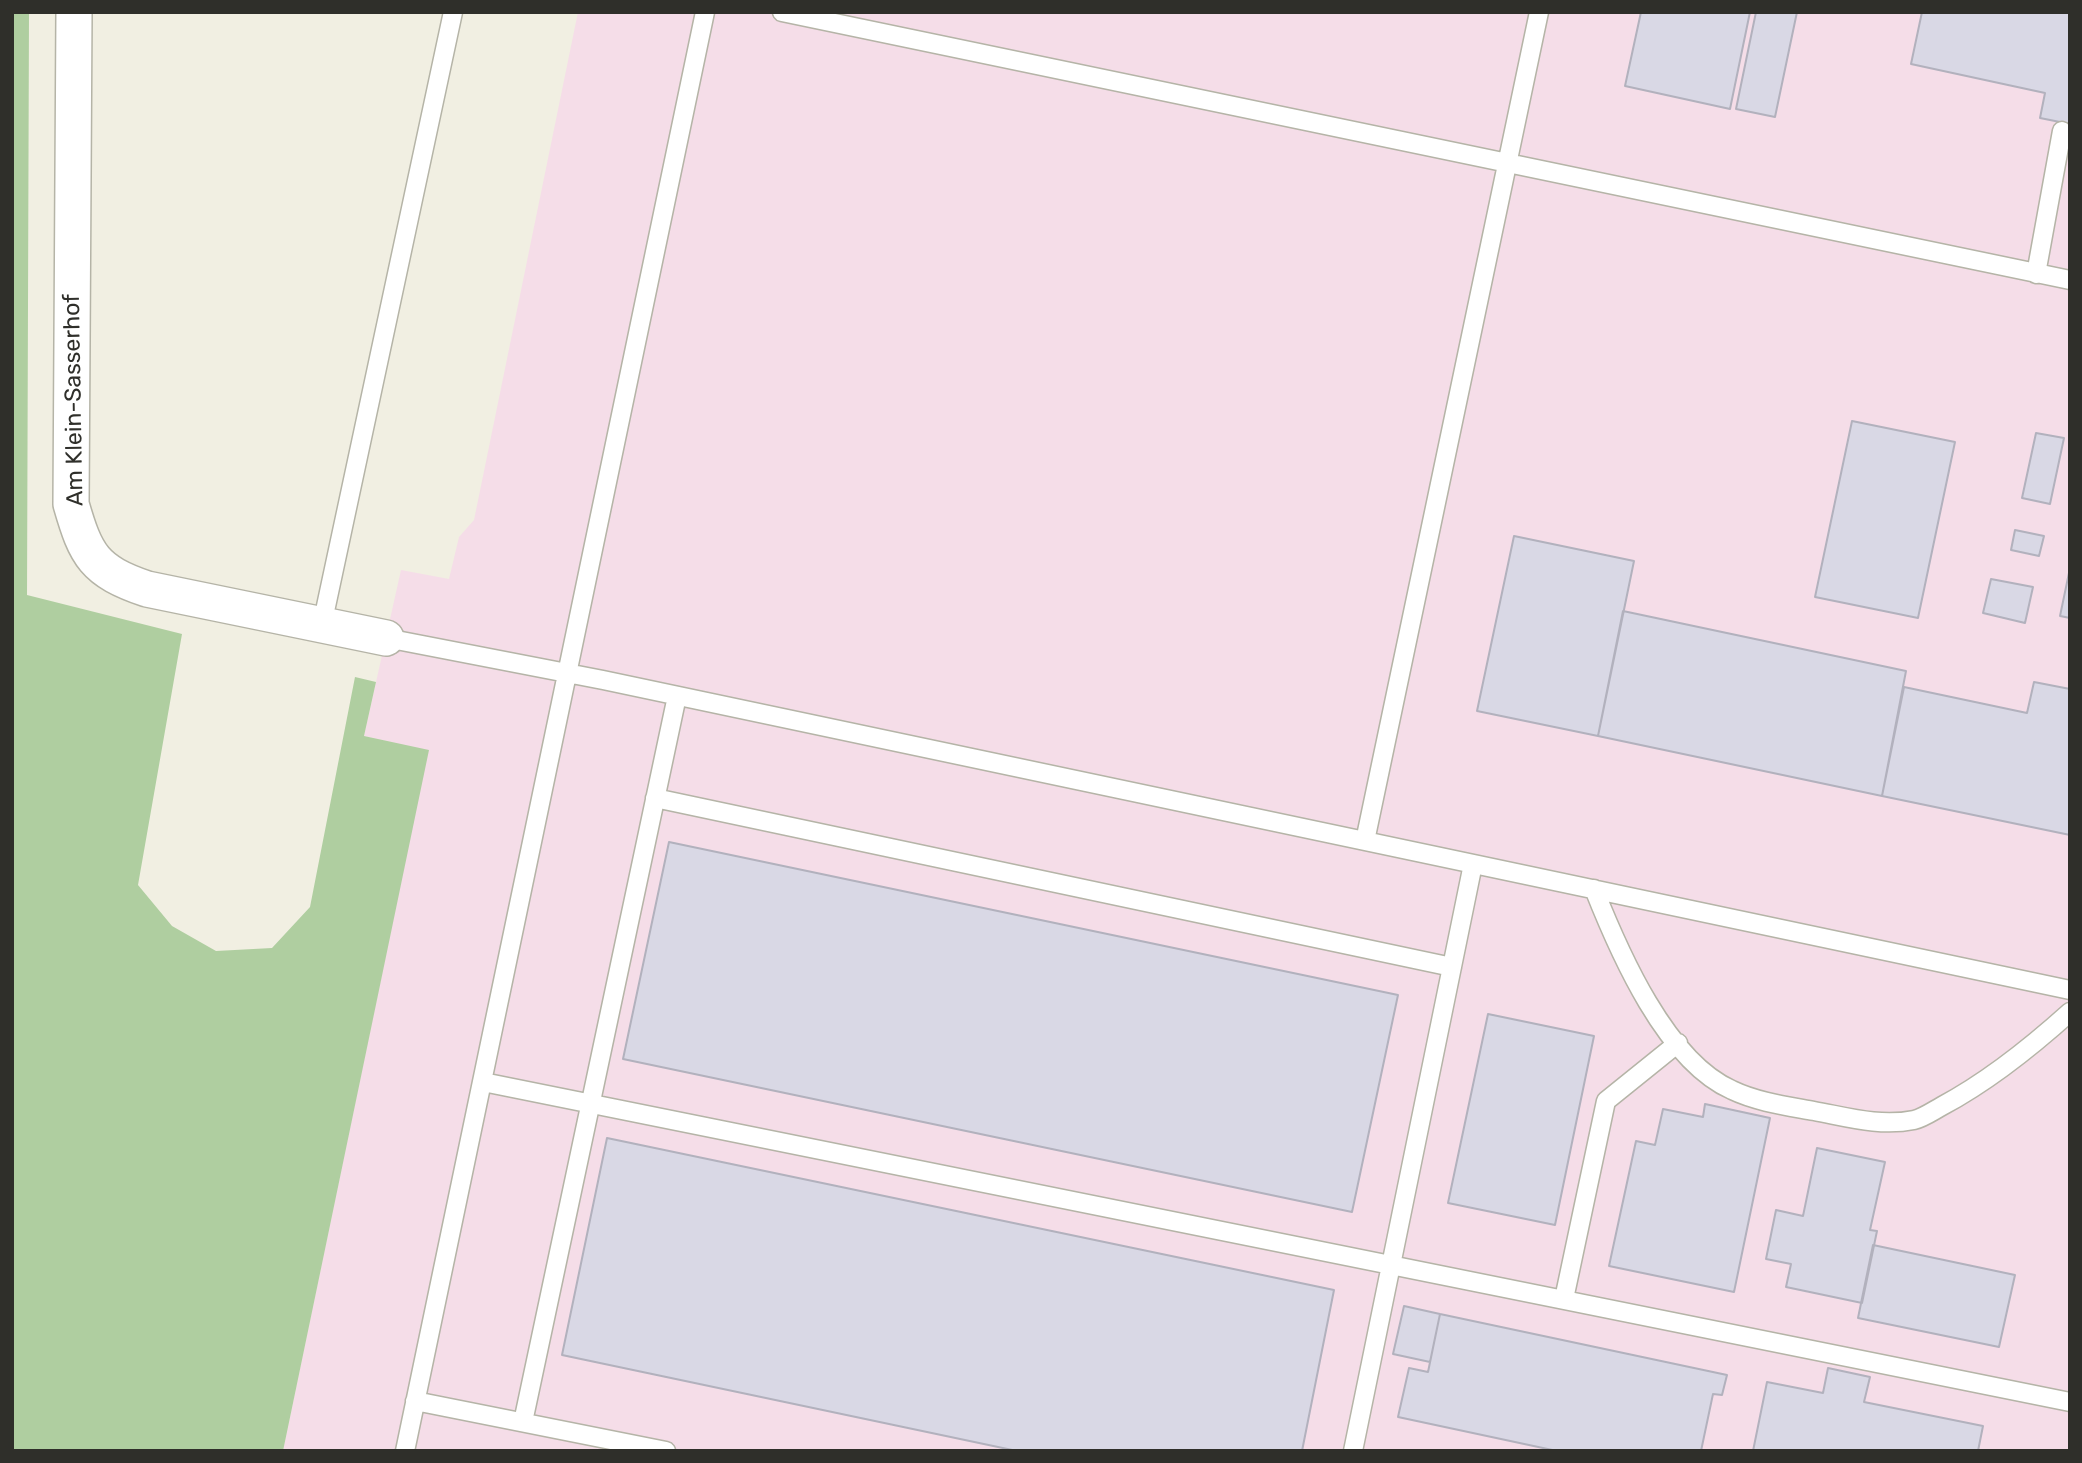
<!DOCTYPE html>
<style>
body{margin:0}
#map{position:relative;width:2082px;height:1463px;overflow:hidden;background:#f1efe2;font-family:Rubik,sans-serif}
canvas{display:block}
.frame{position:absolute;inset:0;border:14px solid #2f2f2a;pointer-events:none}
</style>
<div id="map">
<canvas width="2082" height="1463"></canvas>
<div class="frame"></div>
</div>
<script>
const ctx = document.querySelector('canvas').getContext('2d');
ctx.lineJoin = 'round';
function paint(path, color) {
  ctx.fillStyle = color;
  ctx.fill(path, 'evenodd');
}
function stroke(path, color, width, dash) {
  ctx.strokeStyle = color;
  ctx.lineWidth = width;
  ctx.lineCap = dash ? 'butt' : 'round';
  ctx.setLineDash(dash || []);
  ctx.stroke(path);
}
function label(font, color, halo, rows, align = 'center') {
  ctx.font = font + ' Rubik,sans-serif';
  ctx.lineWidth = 5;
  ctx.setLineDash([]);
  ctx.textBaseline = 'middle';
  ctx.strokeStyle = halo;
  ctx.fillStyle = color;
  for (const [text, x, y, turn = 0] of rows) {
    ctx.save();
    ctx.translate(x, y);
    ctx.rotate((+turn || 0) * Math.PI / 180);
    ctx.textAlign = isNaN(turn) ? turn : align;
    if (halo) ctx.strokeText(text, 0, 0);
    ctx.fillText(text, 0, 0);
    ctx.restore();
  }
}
paint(new Path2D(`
 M578 12H2070V1451H283L428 751 364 736 401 570 449 579 459 537 474 520Z`), '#f5dde8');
paint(new Path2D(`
 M12 12H29L27 595 182 634 138 885 172 926 216 951 272 948 310 907 355 677 376 682 364 736 429 750 283 1451H12Z`), '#afcea0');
const building = new Path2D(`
 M1641 12H1750L1730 109 1625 86Z
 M1756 12H1797L1775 117 1736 109Z
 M1922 12H2070V124L2040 118 2045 93 1911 64Z
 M1852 421 1955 442 1918 618 1815 597Z
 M2036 433 2064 438 2050 504 2022 498Z
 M2015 530 2044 536 2039 556 2011 550Z
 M1514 536 1634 561 1598 736 1477 711Z
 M2070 568V618L2060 616Z
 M1991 579 2033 587 2025 623 1983 613Z
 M1623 611 1906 671 1882 796 1598 736Z
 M2034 682 2070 689V835L1882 796 1904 687 2027 713Z
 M669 842 1398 995 1352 1212 623 1059Z
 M1488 1014 1594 1036 1555 1225 1448 1203Z
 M1705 1104 1770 1118 1734 1292 1609 1266 1636 1141 1655 1145 1663 1109 1703 1117Z
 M607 1138 1334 1290 1302 1451H1017L562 1355Z
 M1817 1148 1885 1162 1870 1230 1877 1231 1862 1303 1786 1287 1791 1264 1766 1259 1776 1210 1803 1216Z
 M1873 1245 2015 1275 1999 1347 1858 1318Z
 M1404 1306 1440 1314 1430 1362 1393 1354Z
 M1440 1314 1727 1375 1722 1395 1713 1394 1701 1451H1557L1398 1417 1409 1368 1428 1372Z
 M1828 1368 1870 1377 1864 1402 1983 1426 1978 1451H1753L1767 1382 1823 1393Z`);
paint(building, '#d9d8e5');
stroke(building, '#b2b1bd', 2);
const lane = new Path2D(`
 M782 12 2070 280
 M2036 274 2062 131
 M322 625 453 12
 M386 638 603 680 2070 990
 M655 798 1452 967
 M1365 841 1539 12
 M1594 889C1619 952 1666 1061 1732 1090 1757 1102 1787 1106 1814 1111 1847 1117 1880 1127 1914 1120 1923 1118 1933 1111 1942 1106 1989 1081 2030 1048 2070 1012
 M483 1082 2070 1402
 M1564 1299 1606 1101 1678 1043
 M415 1401 666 1451
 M523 1422 677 696
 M405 1451 705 12
 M1353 1451 1473 864`);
const street = new Path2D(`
 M74 12 71 504C86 556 94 571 147 589L386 638`);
stroke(lane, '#b5b4a7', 21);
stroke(street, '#b5b4a7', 38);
stroke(lane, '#fff', 18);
stroke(street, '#fff', 35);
label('23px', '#2f2f2a', '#fff', [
 ["Am Klein-Sasserhof",74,400,-91]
]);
</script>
